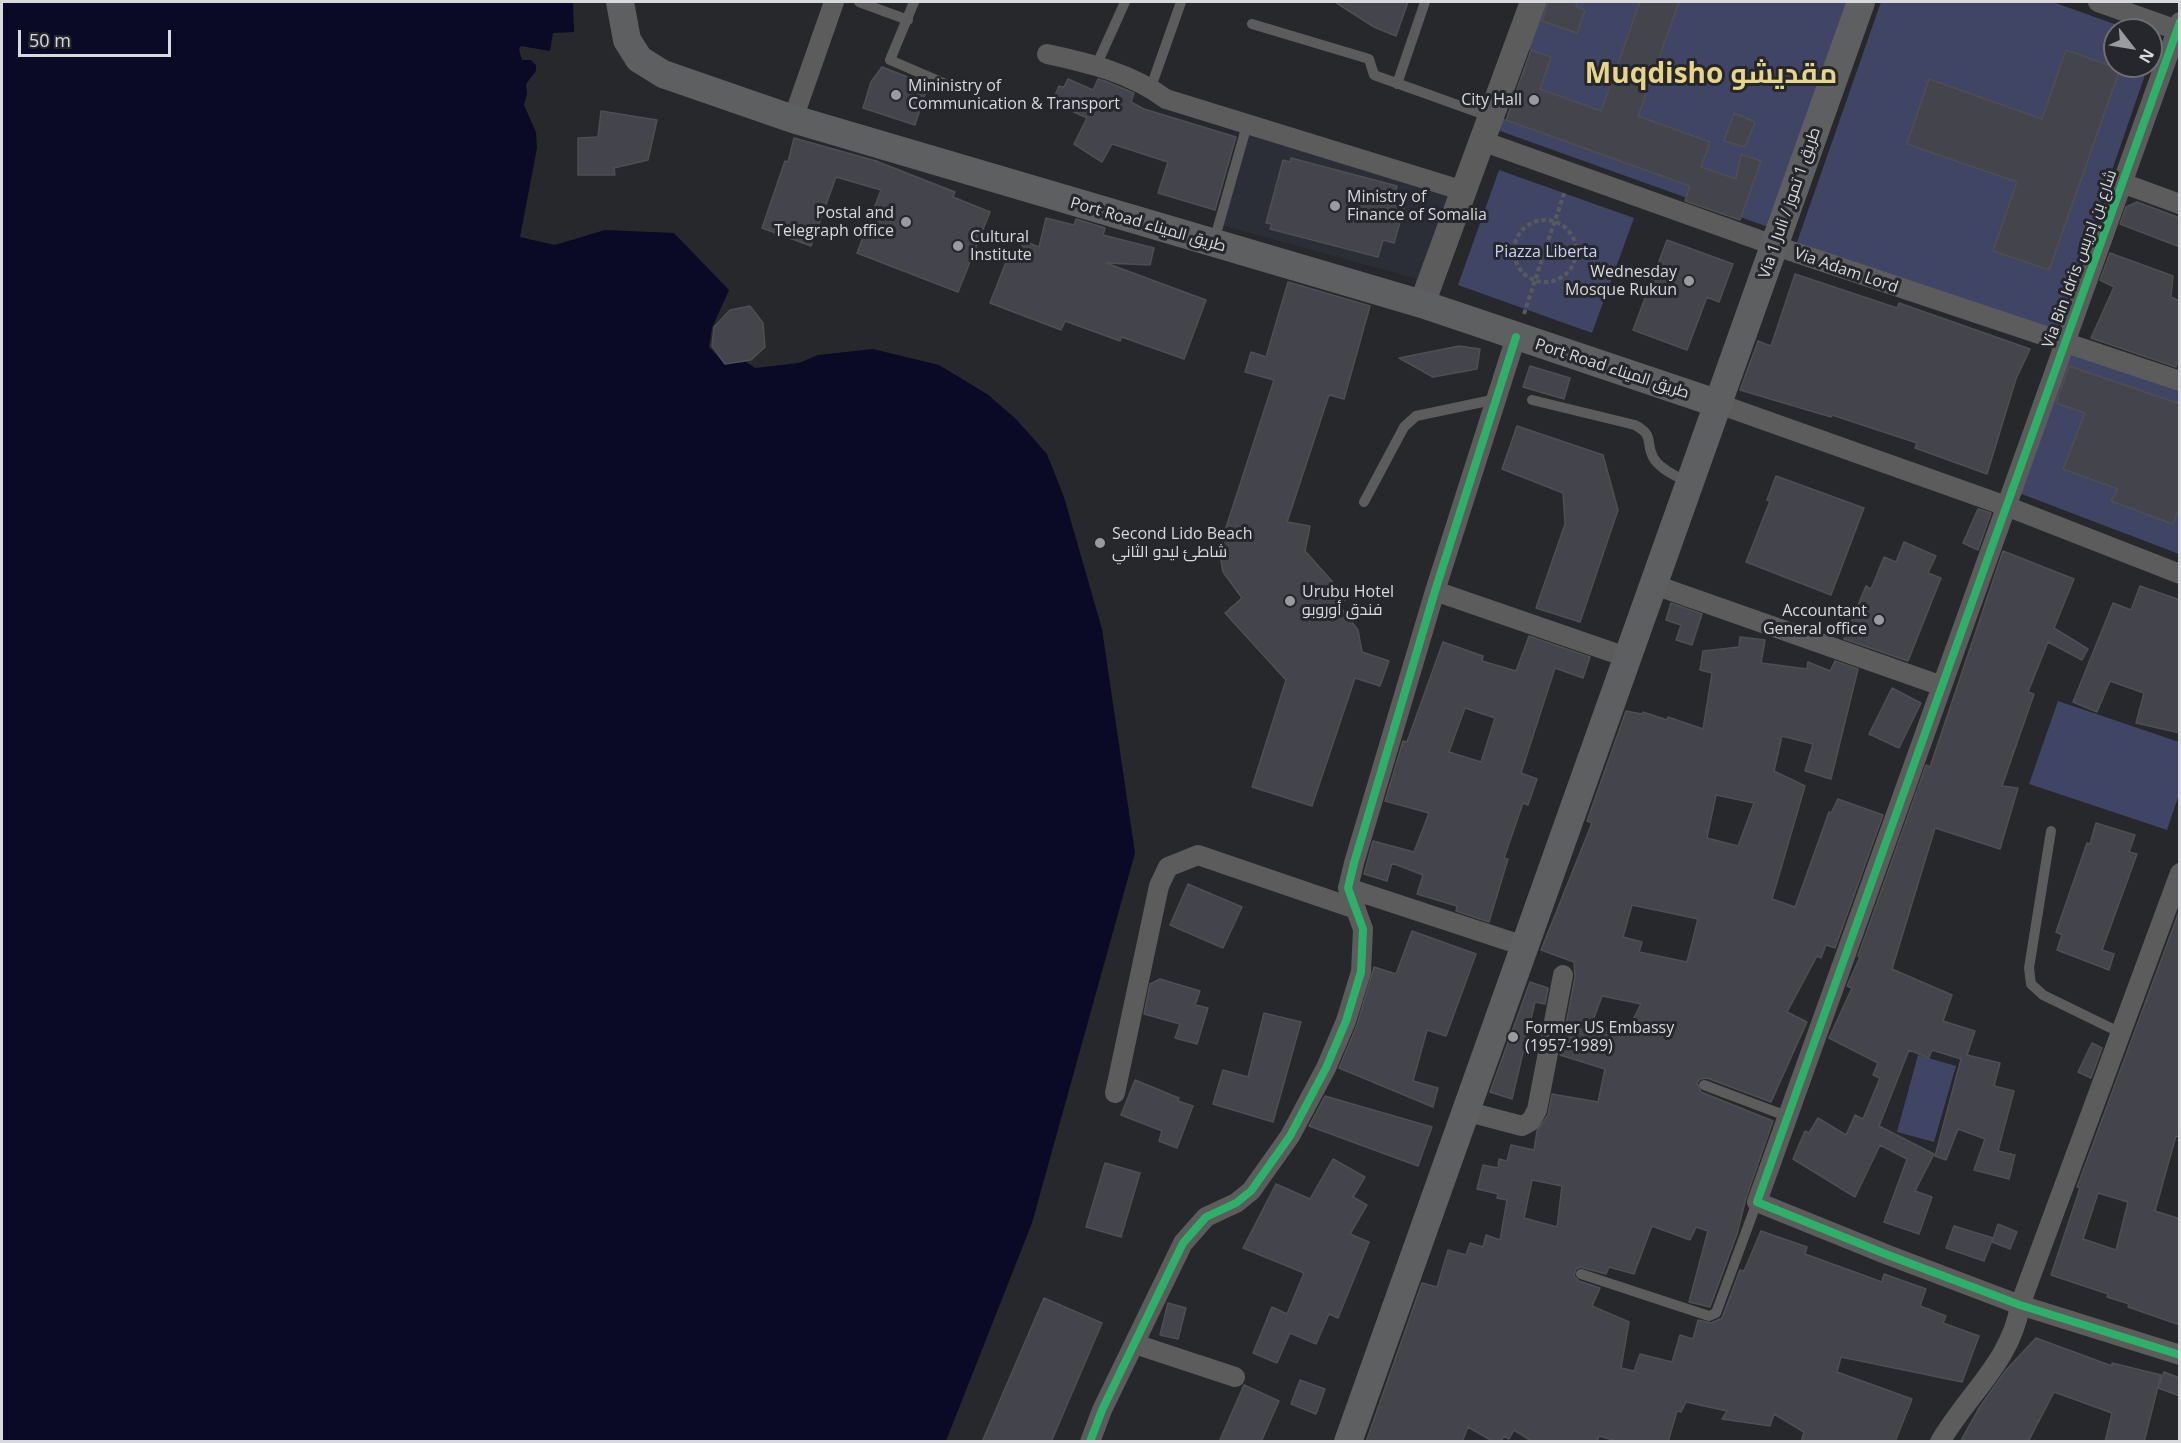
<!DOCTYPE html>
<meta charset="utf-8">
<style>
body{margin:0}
#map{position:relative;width:2181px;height:1443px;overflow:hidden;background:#27282b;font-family:"Open Sans",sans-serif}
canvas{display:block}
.frame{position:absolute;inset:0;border:3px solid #d8d9dc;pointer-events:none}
.north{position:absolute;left:2103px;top:18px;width:60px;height:60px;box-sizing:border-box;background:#26272c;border:2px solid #6d6e72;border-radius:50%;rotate:121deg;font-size:16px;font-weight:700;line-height:24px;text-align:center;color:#d8d9dc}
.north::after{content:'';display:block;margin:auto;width:21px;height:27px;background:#9a9b9e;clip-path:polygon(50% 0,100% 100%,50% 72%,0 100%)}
.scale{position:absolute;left:18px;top:30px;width:153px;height:27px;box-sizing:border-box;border:3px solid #d8d9dc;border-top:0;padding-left:8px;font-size:18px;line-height:21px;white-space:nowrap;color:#d8d9dc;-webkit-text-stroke:4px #26272c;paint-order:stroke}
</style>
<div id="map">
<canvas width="2181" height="1443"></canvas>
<div class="frame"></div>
<div class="north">N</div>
<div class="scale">50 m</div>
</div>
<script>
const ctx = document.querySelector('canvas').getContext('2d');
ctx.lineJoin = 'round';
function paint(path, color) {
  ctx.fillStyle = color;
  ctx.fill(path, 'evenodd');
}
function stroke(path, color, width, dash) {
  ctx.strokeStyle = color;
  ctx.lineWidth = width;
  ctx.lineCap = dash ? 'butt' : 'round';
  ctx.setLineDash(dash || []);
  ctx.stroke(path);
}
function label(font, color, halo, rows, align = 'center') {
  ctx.font = font + ' "Open Sans",Cairo,sans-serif';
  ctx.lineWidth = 6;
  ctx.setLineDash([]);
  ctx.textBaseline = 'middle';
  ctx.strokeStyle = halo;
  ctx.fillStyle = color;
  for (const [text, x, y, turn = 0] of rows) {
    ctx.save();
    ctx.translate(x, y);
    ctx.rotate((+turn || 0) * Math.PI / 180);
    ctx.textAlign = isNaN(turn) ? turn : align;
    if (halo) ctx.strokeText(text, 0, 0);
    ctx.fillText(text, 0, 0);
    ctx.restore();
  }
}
paint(new Path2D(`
 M1245 119 1454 180 1421 280 1214 223Z`), '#2c2e37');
paint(new Path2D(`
 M1529 2H1640L1601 111 1540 89 1550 57 1518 46 1493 115 1694 187 1710 142 1638 116 1679 2H1851L1771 228 1486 126Z
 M1881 2H2053L2131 30H2115V66H2148L2056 333 1796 245ZM2066 50 2119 69 2048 270 1993 251 2017 182 1907 144 1929 80 2042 119Z
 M1499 170 1634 218 1592 333 1458 285Z
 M2066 352 2179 391V554L2019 493Z
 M2058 701 2179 742V794L2167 830 2029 784Z
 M1918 1055 1956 1066 1934 1142 1897 1132Z`), '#414565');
paint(new Path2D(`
 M2 2H573L574 32 553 33 550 51 521 46 519 49 522 60H531L536 65V71L526 84 527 94 524 105 536 132 537 148 520 237 555 245 605 230 674 233 729 290 712 328 709 347 725 364 746 362 755 368 799 363 818 355 873 349 939 365 987 394 1016 419 1047 454 1064 497 1102 629 1135 853 1032 1223 946 1441H2Z`), '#0b0a26');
const building = new Path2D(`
 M1335 2H1408L1396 36 1374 27Z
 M1548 2H1577L1576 7 1585 10 1577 33 1542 21Z
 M1640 2H1679L1638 116 1710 142 1701 167 1736 179 1741 154 1761 161 1740 220 1685 201 1690 186 1506 120 1531 50 1551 57 1540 89 1601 111Z
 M2066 50 2120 69 2049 270 1993 251 2017 182 1907 144 1929 79 2042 119Z
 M882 67 928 85 915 125 863 108 871 82Z
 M1068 79 1093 90 1098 79 1105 81 1134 93 1131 102 1144 109 1236 137 1215 210 1158 193 1168 162 1112 144 1102 162 1074 144 1087 118 1052 102 1059 86 1064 87Z
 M601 111 657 120 648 160 614 168 615 175H578V138L598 137Z
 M1734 113 1755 122 1745 147 1724 141Z
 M794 138 876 161 955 192 953 197 990 212 958 292 857 253 881 190 836 177 811 246 762 228 785 161 788 162Z
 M1291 158 1397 186 1392 205 1404 208 1394 243 1383 240 1378 257 1270 229 1272 224 1266 223 1283 160 1290 162Z
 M2137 202 2180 218V247L2120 224 2126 207Z
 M1046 218 1074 225 1076 219 1105 228 1103 235 1154 248 1150 265 1106 263 1206 300 1184 359 1122 337 1120 341 1065 321 1061 330 990 303 1008 257 1016 260 1024 241 1039 247Z
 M1667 240 1733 264 1719 302 1707 297 1687 350 1633 330Z
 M2110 253 2173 276 2171 297 2180 301V355L2176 367 2091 338 2114 287 2100 280Z
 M1795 274 1897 308 1899 303 2030 349 2016 379 1987 474 1915 448 1917 443 1832 415 1831 417 1740 390 1758 341 1771 346Z
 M1288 282 1370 306 1344 399 1329 395 1287 522 1310 526 1305 551 1347 598 1339 605 1358 630 1362 652 1389 661 1380 686 1355 678 1312 806 1252 787 1286 680 1225 613 1242 598 1223 572 1219 549 1274 380 1245 372 1251 352 1266 357Z
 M750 306 763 323 765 347 751 360 725 364 712 346 714 327 730 310Z
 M1459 346 1480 349 1477 369 1433 377 1399 358Z
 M1530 366 1570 378 1564 399 1523 387Z
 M2069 366 2180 404V506L2173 524 2111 501 2118 489 2063 469 2085 413 2056 403Z
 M1517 426 1603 455 1618 510 1580 622 1536 608 1565 524 1563 493 1502 469Z
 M1776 476 1864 508 1831 595 1746 562 1770 501 1767 500Z
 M1978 509 1991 513 1978 550 1963 543Z
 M1904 542 1936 556 1928 573 1941 578 1908 661 1844 639 1866 586 1871 589 1884 557 1896 562Z
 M2003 551 2074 579 2054 628 2088 649 2082 660 2048 642 2028 692 2034 694 2002 786 2018 788 2000 849 1935 828 1892 969 1952 995 1943 1021 1975 1031 1967 1055 2000 1063 1994 1086 2014 1091 1998 1151 2015 1155 2009 1179 1974 1170 1985 1139 1958 1129 1946 1160 1935 1156 1961 1059 1932 1050 1929 1058 1909 1050 1879 1126 1934 1154 1915 1191 1932 1197 1919 1234 1884 1222 1907 1159 1880 1145 1855 1197 1793 1159 1805 1131 1809 1133 1818 1118 1846 1135 1855 1115 1863 1119 1880 1078 1873 1075 1878 1063 1829 1038 1852 988 1847 986 1860 957 1858 956 1926 765 1930 767Z
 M2140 586 2180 600V733L2136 723 2144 693 2110 681 2097 712 2073 702 2113 603 2131 610Z
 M1671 603 1702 614 1692 645 1676 640 1681 625 1666 620Z
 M1529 636 1590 657 1583 678 1555 668 1521 773 1537 779 1528 805 1523 803 1504 858 1508 859 1489 922 1456 911 1457 906 1417 894 1423 875 1392 863 1387 881 1364 874 1373 841 1414 852 1429 813 1385 801 1403 741 1407 742 1443 642 1483 656 1482 661 1516 671ZM1465 708 1495 718 1481 762 1449 752Z
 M1740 637 1765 640 1761 663 1807 669 1808 662 1830 671 1835 661 1858 669 1831 779 1805 771 1813 744 1782 736 1774 771 1805 786 1772 899 1795 907 1829 812 1831 813 1838 799 1883 815 1835 948 1826 945 1821 958 1817 956 1787 1012 1807 1022 1771 1102 1707 1078 1700 1079 1697 1083 1701 1092 1773 1121 1746 1198 1737 1234 1710 1307 1689 1302 1708 1231 1696 1227 1690 1240 1652 1226 1634 1274 1609 1267 1606 1274 1580 1267 1576 1269 1574 1276 1579 1281 1600 1288 1592 1306 1629 1322 1621 1368 1634 1371 1640 1354 1672 1362 1680 1335 1693 1339 1698 1320 1711 1323 1722 1318 1740 1270 1744 1271 1761 1231 1807 1247 1805 1254 1882 1282 1884 1274 1926 1289 1920 1306 1946 1316 1943 1323 1979 1336 1962 1382 1841 1357 1837 1372 1912 1399 1895 1442H1801L1804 1432 1774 1414 1770 1426 1722 1419 1727 1411 1686 1402 1681 1412 1677 1411 1668 1442H1620L1599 1436 1597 1442H1533L1514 1430 1509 1439 1504 1436 1500 1442H1494L1468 1427 1462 1442H1366L1422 1283 1437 1287 1448 1250 1466 1255 1470 1243 1483 1247 1486 1235 1500 1240 1507 1200 1497 1198 1498 1194 1477 1189 1483 1165 1498 1168 1499 1159 1507 1161 1511 1145 1534 1150 1537 1131 1548 1115 1552 1094 1598 1102 1605 1069 1560 1055 1575 977 1574 962 1541 950 1592 823 1587 821 1626 711 1642 714 1643 712 1667 720 1668 717 1703 729 1712 673 1700 670 1703 651 1739 647ZM1716 795 1754 803 1738 846 1707 838ZM1632 905 1698 919 1687 962 1639 952 1642 942 1623 937ZM1602 996 1641 1004 1625 1035 1592 1023ZM1532 1180 1562 1186 1557 1227 1524 1218Z
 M1892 688 1921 703 1899 748 1869 734Z
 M2096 823 2135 835 2129 852 2137 854 2102 950 2114 954 2109 970 2057 950 2062 935 2056 932 2087 843 2090 844Z
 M1188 884 1242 907 1223 948 1170 925Z
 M2180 909V1137L2176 1136 2155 1211 2180 1219V1325L2128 1307 2129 1304 2107 1297 2108 1294 2051 1275 2080 1188 2077 1187ZM2098 1193 2128 1202 2116 1250 2083 1239Z
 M1412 931 1476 954 1446 1036 1427 1030 1413 1081 1438 1088 1433 1107 1339 1068 1357 1025 1374 967 1396 974Z
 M1160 979 1200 991 1195 1005 1208 1008 1197 1044 1175 1038 1180 1024 1144 1014 1150 984Z
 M1530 982 1548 988 1545 1004 1535 1002 1512 1099 1490 1092Z
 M1264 1013 1301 1022 1273 1122 1213 1104 1223 1070 1248 1077Z
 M2092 1043 2102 1048 2091 1078 2078 1072Z
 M1135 1080 1179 1098 1178 1101 1193 1106 1177 1148 1159 1141 1162 1131 1121 1115Z
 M1325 1096 1432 1127 1418 1166 1309 1126Z
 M1333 1159 1365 1177 1353 1197 1367 1205 1350 1234 1369 1242 1338 1318 1329 1314 1316 1344 1290 1333 1277 1363 1253 1353 1272 1307 1287 1314 1304 1273 1243 1248 1276 1184 1310 1199Z
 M1105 1163 1140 1173 1121 1237 1086 1227Z
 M1998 1224 2017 1232 2010 1249 1992 1242Z
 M1954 1226 1993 1238 1984 1261 1946 1248Z
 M1044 1298 1102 1323 1051 1442H982Z
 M1168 1303 1186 1308 1178 1339 1160 1335Z
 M2036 1338 2112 1366V1363L2161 1375 2144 1442H2105L2112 1413 2054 1392 2028 1442H1960L1979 1408 2006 1370Z
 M2164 1372 2180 1378V1396L2158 1388Z
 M1300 1380 1325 1389 1316 1414 1291 1404Z
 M1244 1385 1279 1401 1261 1442H1219Z`);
paint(building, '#44444d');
stroke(building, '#4e4f51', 1.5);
stroke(new Path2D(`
 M1514 251a31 31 0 1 1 62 0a31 31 0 1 1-62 0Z
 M1546 247 1565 191
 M1524 314 1543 256`), '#595a5b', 4, [4.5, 3]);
stroke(new Path2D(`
 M859 2 908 20
 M914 2 890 60 948 85
 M1252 24 1369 59 1374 75 1491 117
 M1097 64 1125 2
 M1397 84 1425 2
 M1151 87 1181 2
 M1214 241 1247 125
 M1532 400 1635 425C1655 436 1645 442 1653 457 1659 469 1677 476 1688 483
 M1364 502 1404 427 1416 416 1497 399
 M2051 831 2029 968 2031 984 2043 995 2121 1033
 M1704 1085 1789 1117
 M1581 1274 1709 1316 1716 1313 1757 1202`), '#5c5c5d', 10);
stroke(new Path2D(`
 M2098 2 2180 31
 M2180 22 1757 1202 1888 1255 2020 1305 2180 1355
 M1047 54C1089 63 1131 73 1166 99L1464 191
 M793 119 834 2
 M1482 141 1776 246 2180 381
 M2122 183 2180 204
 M1719 404 2006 506 2180 574
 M1652 584 1942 686
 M1435 591 1626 657
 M1348 888 1524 946
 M1115 1093 1159 886 1168 867 1198 855 1356 909
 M1465 1111 1522 1126 1531 1121 1537 1110 1563 975
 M1135 1344 1235 1377
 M1090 1442 1102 1410 1183 1243 1206 1217 1236 1203 1251 1191 1290 1136 1326 1068 1346 1021 1361 972 1363 929 1348 888 1354 863 1435 591 1516 337
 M1940 1442C1967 1395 2012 1360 2020 1305L2180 873`), '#5c5c5d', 20);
stroke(new Path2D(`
 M1422 304 1533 2`), '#5c5c5d', 26);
stroke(new Path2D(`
 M620 2 627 40 639 59 663 74 793 119 1422 304 1719 404
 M1348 1442 1861 2`), '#5e5f61', 28);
stroke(new Path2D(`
 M2180 22 1757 1202 1888 1255 2020 1305 2180 1355
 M1090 1442 1102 1410 1183 1243 1206 1217 1236 1203 1251 1191 1290 1136 1326 1068 1346 1021 1361 972 1363 929 1348 888 1354 863 1435 591 1516 337`), '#2db169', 8);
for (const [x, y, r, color] of [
 [896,95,6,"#9a9b9e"],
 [1534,100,6,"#9a9b9e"],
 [1335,206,6,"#9a9b9e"],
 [906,222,6,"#9a9b9e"],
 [958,246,6,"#9a9b9e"],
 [1689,281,6,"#9a9b9e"],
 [1100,543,6,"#9a9b9e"],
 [1290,601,6,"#9a9b9e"],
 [1879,620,6,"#9a9b9e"],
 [1513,1037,6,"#9a9b9e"]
]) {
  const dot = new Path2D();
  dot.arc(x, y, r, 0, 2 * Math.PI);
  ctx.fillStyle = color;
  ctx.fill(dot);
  stroke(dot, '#26272c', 2);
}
label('16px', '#d8d9dc', '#26272c', [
 ["Mininistry of",908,86],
 ["Communication & Transport",908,104],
 ["City Hall",1522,100,"right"],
 ["Ministry of",1347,197],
 ["Finance of Somalia",1347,215],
 ["Postal and",894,213,"right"],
 ["Telegraph office",894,231,"right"],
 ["Cultural",970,237],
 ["Institute",970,255],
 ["Wednesday",1677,272,"right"],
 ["Mosque Rukun",1677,290,"right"],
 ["Second Lido Beach",1112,534],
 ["شاطئ ليدو الثاني",1112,552],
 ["Urubu Hotel",1302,592],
 ["فندق أوروبو",1302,610],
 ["Accountant",1867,611,"right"],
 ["General office",1867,629,"right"],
 ["Former US Embassy",1525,1028],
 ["(1957-1989)",1525,1046]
], 'left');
label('16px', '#d8d9dc', '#26272c', [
 ["Via 1 Juli / طريق 1 تموز",1790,203,-71],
 ["Port Road طريق الميناء",1148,225,16],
 ["Via Bin Idris شارع بن إدريس",2080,259,-70],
 ["Via Adam Lord",1846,271,19],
 ["Port Road طريق الميناء",1612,369,18]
]);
label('16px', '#cbd2fa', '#26272c', [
 ["Piazza Liberta",1546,252]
]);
label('bold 28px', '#e7d688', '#26272c', [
 ["Muqdisho مقديشو",1711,75]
]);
</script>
